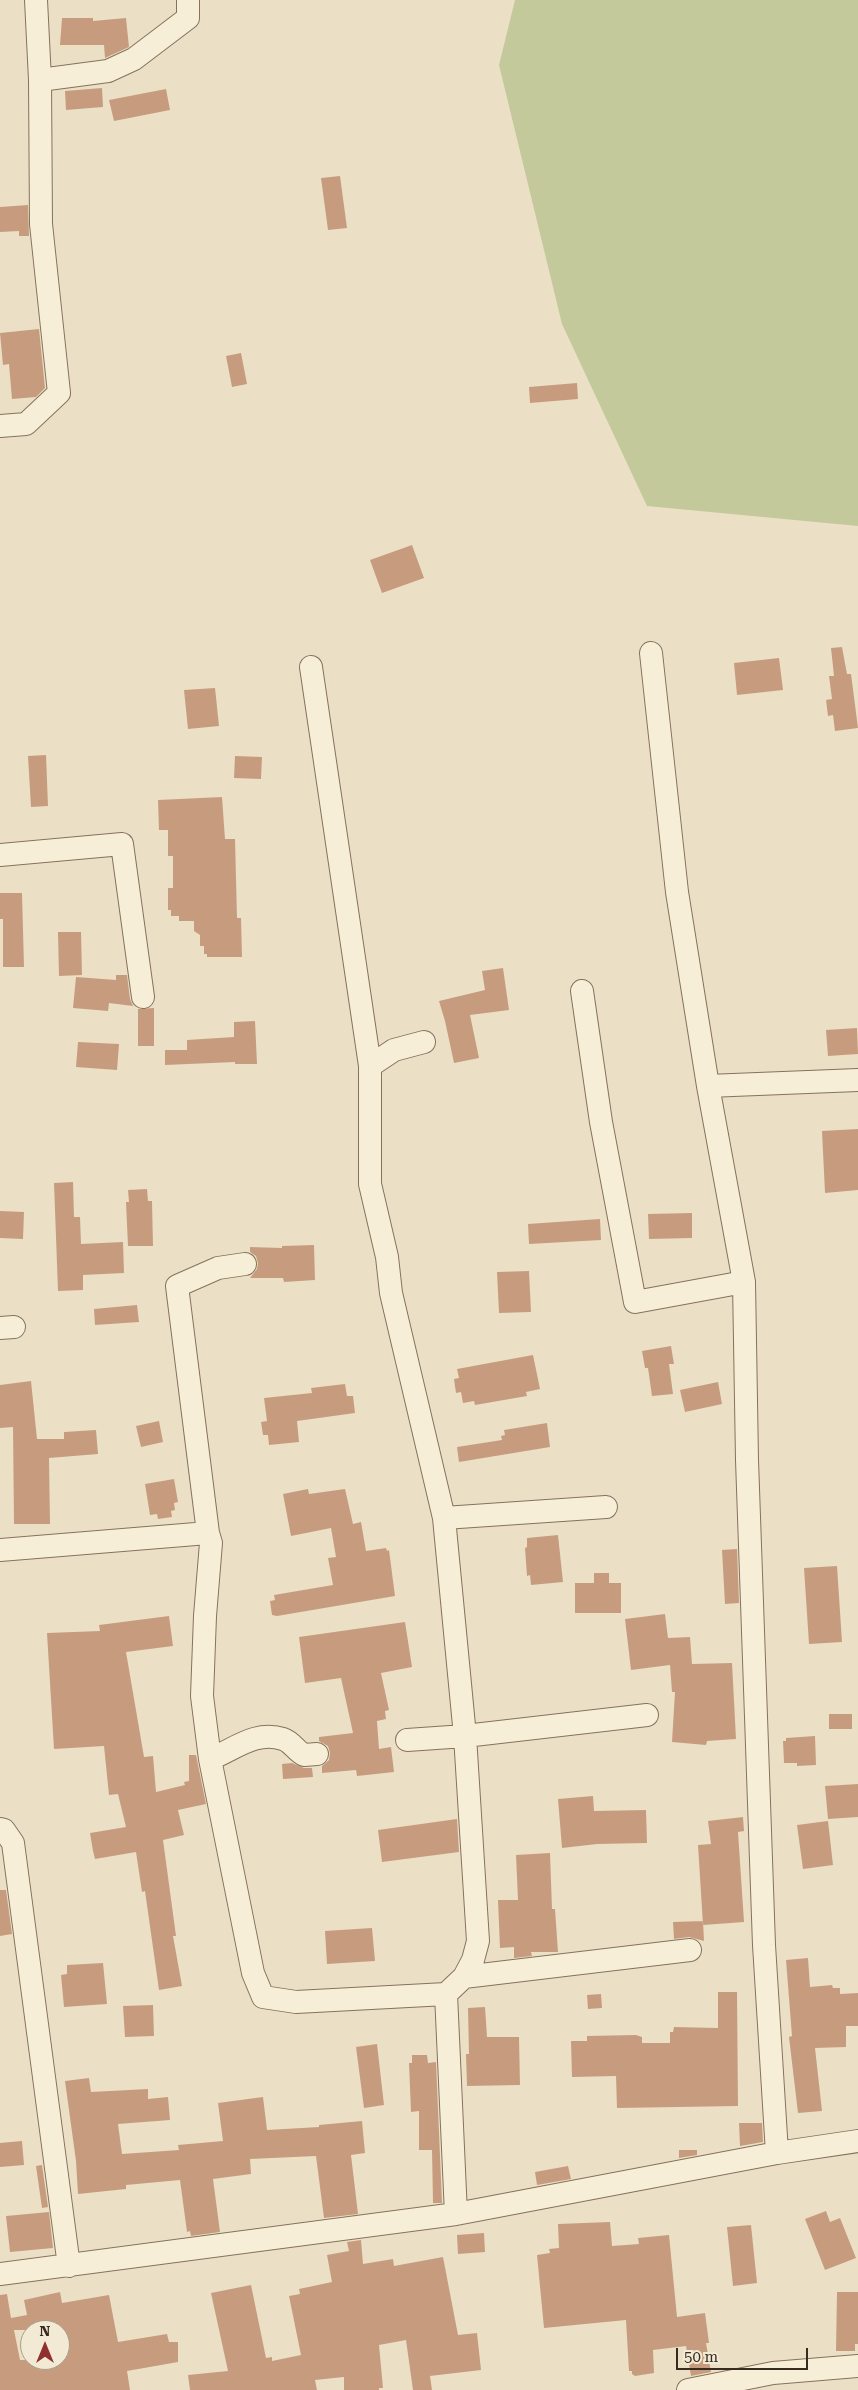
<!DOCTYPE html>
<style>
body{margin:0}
#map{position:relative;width:858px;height:2390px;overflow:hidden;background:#ebe0c6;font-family:"Roboto Serif",serif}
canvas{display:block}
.north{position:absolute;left:20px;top:2320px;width:50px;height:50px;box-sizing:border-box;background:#f3ead5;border:1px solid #a89e8c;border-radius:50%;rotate:0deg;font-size:14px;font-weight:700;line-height:20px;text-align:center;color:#372b1f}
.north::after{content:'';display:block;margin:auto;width:18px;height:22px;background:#913031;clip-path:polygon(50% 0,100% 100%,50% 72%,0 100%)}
.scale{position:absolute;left:676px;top:2348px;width:132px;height:22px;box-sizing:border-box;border:2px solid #372b1f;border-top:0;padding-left:6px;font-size:15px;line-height:18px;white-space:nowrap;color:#372b1f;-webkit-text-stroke:4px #f3ead5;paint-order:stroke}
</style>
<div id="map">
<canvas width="858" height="2390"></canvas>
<div class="north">N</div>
<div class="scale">50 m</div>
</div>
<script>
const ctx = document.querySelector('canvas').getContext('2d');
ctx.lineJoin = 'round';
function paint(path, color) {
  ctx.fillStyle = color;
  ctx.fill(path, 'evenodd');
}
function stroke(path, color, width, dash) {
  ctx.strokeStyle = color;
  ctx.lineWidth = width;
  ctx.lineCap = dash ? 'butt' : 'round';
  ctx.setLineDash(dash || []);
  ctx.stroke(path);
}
paint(new Path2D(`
 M515 0H858V526L647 506 562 324 499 65Z`), '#c3c99a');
paint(new Path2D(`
 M62 18H93V21L126 18 129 47 105 58 104 45H60Z
 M102 88 103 107 66 110 65 91Z
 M166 89 170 110 114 121 109 100Z
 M340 176 347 228 328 230 321 178Z
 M28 205 29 236H19V231L0 232V207Z
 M39 329 45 388 36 397 12 399 9 364 3 365 0 333Z
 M241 353 247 384 232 387 226 356Z
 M577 383 578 399 530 403 529 387Z
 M412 545 424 578 382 593 370 560Z
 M842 647 847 674H851L858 728 835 731 833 715 828 716 826 700 832 699 829 676H834L831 648Z
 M779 658 783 690 737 695 734 663Z
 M215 688 219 726 188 729 184 690Z
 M46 755 48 806 31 807 28 756Z
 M235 756 262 757 261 779 234 778Z
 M222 797 225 839H235L237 918H241L242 957H207V954H204V946H200V935L194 931V921H179V916H171V910H168V888H173V856H168V830H159L158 800Z
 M0 893H22L24 967H3V919H0Z
 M58 932H81L82 975 59 976Z
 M503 968 509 1010 470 1015 479 1058 454 1063 445 1021 439 1001 485 990 482 971Z
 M116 975H127L130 999 133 1006 109 1003 108 1011 73 1008 76 977 116 980Z
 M154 1008V1046H138V1009Z
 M255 1021 257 1064H235V1062L165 1065V1050H187V1040L234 1037V1022Z
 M857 1028 858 1054 828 1056 826 1030Z
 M78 1042 119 1044 117 1070 76 1067Z
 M858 1129V1190L825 1193 822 1131Z
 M73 1182 74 1217H80L81 1244 123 1242 124 1273 83 1275V1290L58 1291 54 1183Z
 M147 1189 148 1201H152L153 1246H128L126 1202H129L128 1190Z
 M0 1211 24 1212 23 1239 0 1238Z
 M692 1213V1238L649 1239 648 1214Z
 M600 1219 601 1240 529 1244 528 1224Z
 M314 1245 315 1280 284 1282 283 1278H250L257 1269 258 1263 256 1256 250 1252V1247L282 1248V1246Z
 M529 1271 531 1312 499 1313 497 1272Z
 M137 1305 139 1322 95 1325 94 1309Z
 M671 1346 674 1364H669L673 1394 652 1396 648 1368H645L642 1351Z
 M533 1355 540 1389 526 1392 527 1396 475 1405 474 1401 463 1403 461 1392 456 1393 454 1379 459 1378 457 1369Z
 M31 1381 37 1439H64V1432L96 1430 98 1454 49 1458 50 1524H14L13 1427 0 1428V1385Z
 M718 1382 722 1404 685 1412 680 1390Z
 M345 1384 347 1396H353L355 1413 297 1421 299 1442 269 1445 268 1435H263L261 1422 267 1421 264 1398 312 1393 311 1388Z
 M159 1421 163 1442 141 1447 136 1426Z
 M547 1423 550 1447 459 1462 457 1447 502 1440 501 1436 505 1435 504 1430Z
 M174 1479 178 1502 174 1503 175 1510 171 1511 172 1517 158 1519 157 1514 150 1515 145 1484Z
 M308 1489 309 1494 345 1489 353 1524 361 1522 366 1551 386 1548 387 1551 389 1550 395 1596 277 1616 272 1615 270 1601 275 1600 274 1595 333 1585 328 1558 336 1557 331 1528 291 1536 283 1494Z
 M558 1535 563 1582 531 1585 530 1575 527 1576 525 1548 527 1547V1538Z
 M737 1549 739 1603 725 1604 722 1550Z
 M837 1566 842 1642 809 1644 804 1568Z
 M594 1573H609V1583H621V1613H575V1583H594Z
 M665 1614 668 1638 690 1637 692 1664 732 1663 736 1739 707 1741 706 1745 672 1742 675 1692H672L670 1665 631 1670 625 1619Z
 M169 1616 173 1646 126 1652 144 1757 153 1756 156 1792 185 1785 184 1782 189 1781V1755H196L206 1804 178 1810 184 1835 163 1840 176 1936H173L182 1986 159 1990 145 1891 142 1892 136 1852 95 1859 93 1851 90 1833 126 1827 118 1794 109 1795 104 1746 54 1749 47 1633 100 1631 99 1625Z
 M405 1622 412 1667 381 1673 389 1710 385 1711 386 1719 377 1721 379 1749 391 1747 394 1772 357 1776 356 1770 322 1773V1766L329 1760 330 1753 328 1746 319 1741V1737L353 1733 341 1678 305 1683 299 1637Z
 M829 1714H852V1729H829Z
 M815 1736 816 1765 797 1766V1763H784L783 1741H786V1738Z
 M292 1763 304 1768H312L313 1777 283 1779 282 1764Z
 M858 1784V1817L828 1819 825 1786Z
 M593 1796 594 1811 646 1810 647 1843 597 1844 562 1848 558 1799Z
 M743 1817 744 1831 738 1832 744 1922 703 1925 698 1845 711 1844 708 1821Z
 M457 1819 459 1852 382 1862 378 1830Z
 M828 1821 833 1865 803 1869 797 1825Z
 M550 1853 552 1909H555L558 1952H531L532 1956 514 1958V1947L500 1948 498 1900H518L516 1855Z
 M0 1890H6L12 1934 0 1936Z
 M703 1921 704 1941 689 1937 674 1939 673 1922Z
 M372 1928 375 1961 327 1964 325 1931Z
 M808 1958 810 1987 832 1985 833 1988H840V1994L858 1993V2026H846V2047L815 2048 822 2111 798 2113 789 2037 792 2036 786 1960Z
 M103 1963 107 2004 64 2007 61 1975 67 1974V1965Z
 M718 1992H737L738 2106 617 2108 616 2076 572 2077 571 2041H587V2036L636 2035 642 2037V2043H670V2032H673L674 2027 718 2028Z
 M601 1994 602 2008 588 2009 587 1995Z
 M153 2005 154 2036 125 2037 123 2006Z
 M485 2007 487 2037H519L520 2085 467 2086 466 2054H469L468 2008Z
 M377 2044 384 2105 364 2108 356 2047Z
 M412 2055H427L428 2063 436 2062 442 2203H433L432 2150H419V2111L411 2112 409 2063H412Z
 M89 2078 91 2092 148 2089V2099L168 2097 170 2120 118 2124 122 2154 179 2150 178 2145 223 2141 218 2103 263 2097 267 2130 319 2127V2125L362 2121 365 2153 351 2155 358 2214 324 2218 316 2156 250 2159 251 2174 213 2179 220 2232 191 2236 190 2231 187 2232 180 2180 126 2185V2189L78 2194 76 2161 65 2081Z
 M739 2123H762L763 2142 740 2146Z
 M22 2141 24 2165 0 2167V2143Z
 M679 2150H697V2155L679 2158Z
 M42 2165 48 2207 42 2208 36 2166Z
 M568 2166 571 2179 537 2185 535 2172Z
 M826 2211 830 2222 840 2218 856 2258 825 2270 805 2219Z
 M49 2212 53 2248 10 2252 6 2216Z
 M610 2222 612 2246 639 2244 638 2238 669 2235 677 2317 705 2313 709 2343H706L711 2372 691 2376 686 2346 653 2350 654 2373 635 2376 632 2374V2371H629L626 2320 544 2328 537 2255 550 2253 549 2249 559 2248 558 2224Z
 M751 2225 757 2283 733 2286 727 2227Z
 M484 2233 485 2252 458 2254 457 2235Z
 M361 2240 363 2264 393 2259 394 2266 443 2257 458 2335 477 2333 481 2370 430 2376 432 2390H413L406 2340 379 2345 383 2388H379V2390H344V2377L315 2380 317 2390H190L188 2375 228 2371 211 2293 251 2285 266 2358 272 2357V2361L301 2355 289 2296 300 2294 299 2289 332 2282 327 2255 349 2251 347 2242Z
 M60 2292 62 2303 109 2295 118 2342 167 2334 169 2342H178V2362L127 2371 130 2390H0V2295L7 2294 11 2318 27 2315 24 2300ZM14 2330H60V2360H20Z
 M837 2292H858V2344H855V2351H836Z`), '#c79c7e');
const minor = new Path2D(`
 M40 80 108 71 134 59 188 18V0
 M0 426 26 424 59 393 41 224 40 80 36 0
 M651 653 677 892 708 1086 858 1080
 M311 667 370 1066
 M0 855 122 844 143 997
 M582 991 601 1122 635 1302 744 1282
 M708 1086 744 1282 747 1460 764 1945 777 2153
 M0 1328 14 1327
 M444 1518 606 1507
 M208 1533 177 1286 218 1268 245 1264
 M0 1550 208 1533 211 1543 205 1616 202 1696 210 1759 253 1973 263 1997 296 2002 446 1994 464 1977 473 1960 478 1941 465 1736 444 1518 391 1293 387 1257 370 1184V1066L394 1050 424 1042
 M407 1740 465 1736 647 1715
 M210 1759C234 1750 255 1730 283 1739 292 1742 296 1751 304 1755L317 1754
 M0 1829 4 1830 13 1843 69 2266
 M464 1977 690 1950
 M446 1994 456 2214
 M0 2274 456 2214 777 2153 858 2141
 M688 2390 773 2373 858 2366`);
stroke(minor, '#85725d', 24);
stroke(minor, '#f7eed8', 22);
</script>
